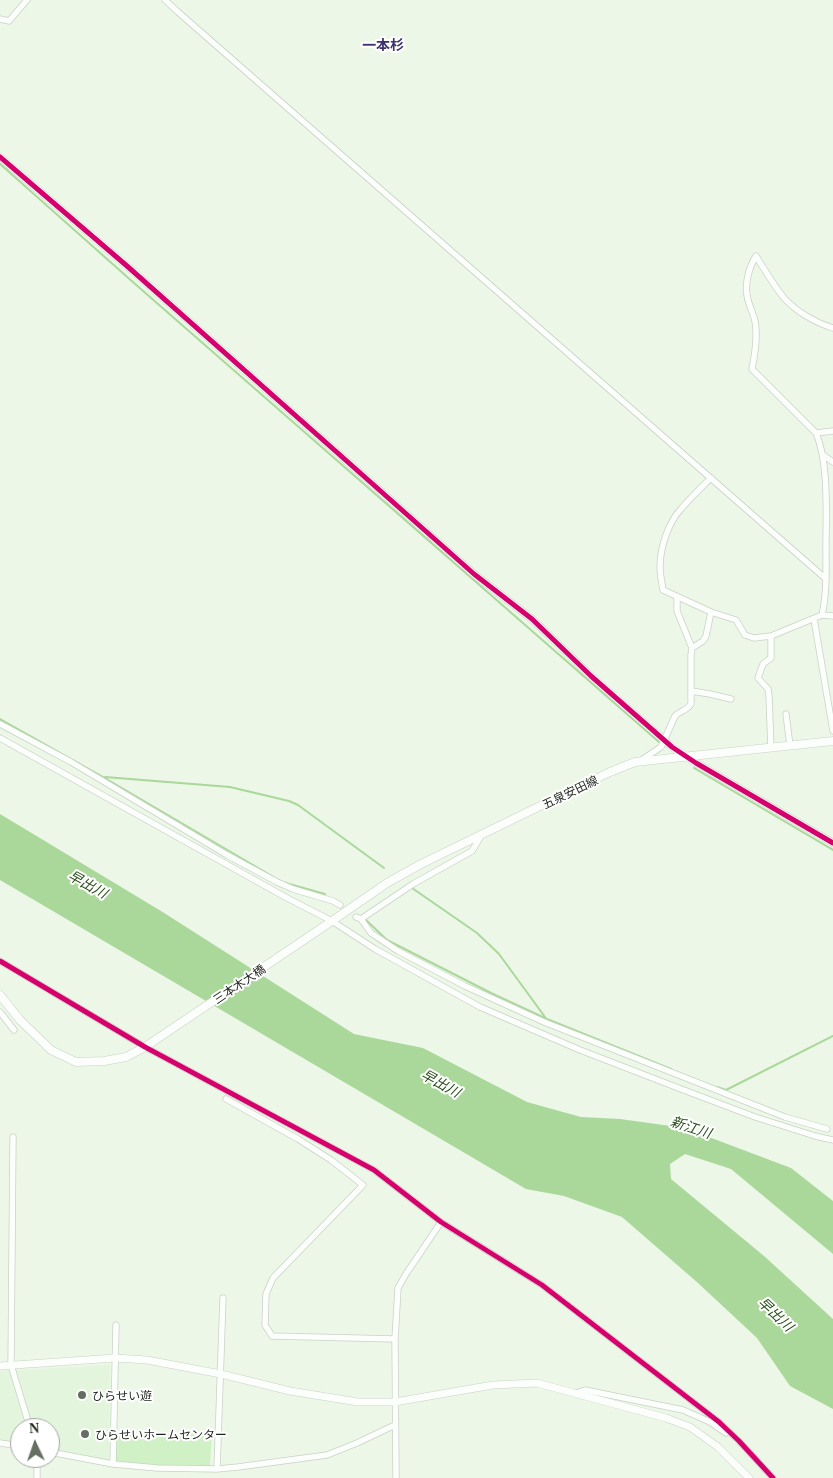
<!DOCTYPE html>
<meta charset="utf-8">
<style>
body{margin:0}
#map{position:relative;width:833px;height:1478px;overflow:hidden;background:#ecf7e7;font-family:Georgia,serif}
canvas{display:block}
.north{position:absolute;left:10px;top:1418px;width:50px;height:50px;box-sizing:border-box;background:#fff;border:1px solid #a4a7a3;border-radius:50%;rotate:357deg;font-size:14px;font-weight:700;line-height:20px;text-align:center;color:#1c241a}
.north::after{content:'';display:block;margin:auto;width:18px;height:22px;background:#656e62;clip-path:polygon(50% 0,100% 100%,50% 72%,0 100%)}
</style>
<div id="map">
<canvas width="833" height="1478"></canvas>
<div class="north">N</div>
</div>
<script>
const ctx = document.querySelector('canvas').getContext('2d');
ctx.lineJoin = 'round';
function paint(path, color) {
  ctx.fillStyle = color;
  ctx.fill(path, 'evenodd');
}
function stroke(path, color, width, dash) {
  ctx.strokeStyle = color;
  ctx.lineWidth = width;
  ctx.lineCap = dash ? 'butt' : 'round';
  ctx.setLineDash(dash || []);
  ctx.stroke(path);
}
function label(font, color, halo, rows, align = 'center') {
  ctx.font = font + ' Georgia,"Noto Sans JP",serif';
  ctx.lineWidth = 4;
  ctx.setLineDash([]);
  ctx.textBaseline = 'middle';
  ctx.strokeStyle = halo;
  ctx.fillStyle = color;
  for (const [text, x, y, turn = 0] of rows) {
    ctx.save();
    ctx.translate(x, y);
    ctx.rotate((+turn || 0) * Math.PI / 180);
    ctx.textAlign = isNaN(turn) ? turn : align;
    if (halo) ctx.strokeText(text, 0, 0);
    ctx.fillText(text, 0, 0);
    ctx.restore();
  }
}
paint(new Path2D(`
 M110 1365 109 1461 50 1449V1428H20V1442L0 1440V1371Z`), '#e3f6dd');
paint(new Path2D(`
 M116 1434H212L210 1466H154L116 1462Z`), '#d0f1c5');
paint(new Path2D(`
 M0 814 161 911 354 1034 423 1048 527 1102 581 1117 620 1119 685 1128 791 1168 833 1201V1254L731 1169 685 1154 670 1164 671 1179 764 1256 833 1319V1409L790 1386 757 1338 698 1283 622 1217 564 1196 526 1189 0 880Z`), '#aad89a');
stroke(new Path2D(`
 M0 164 134 283 659 742
 M0 719 103 777 282 882 325 894
 M694 768 833 850
 M105 777 230 787 289 801 298 805 384 868
 M412 888 477 933 499 954 545 1017
 M366 920 387 940 491 993 547 1019 671 1069
 M717 1087 726 1090 833 1036`), '#aad89a', 2);
const minor = new Path2D(`
 M165 0 178 12 826 579
 M0 19 9 21 27 0
 M816 433 833 431
 M823 455 833 462
 M711 478C701 488 690 498 681 509 668 523 660 548 660 567 660 575 662 583 663 590L711 612 736 620 745 635 754 638 771 636 822 615 833 616
 M677 597V611L692 648
 M822 615C827 593 826 569 826 547 826 514 829 463 816 433L752 369C755 354 758 337 755 321 753 312 748 304 747 295 745 282 749 267 756 256 764 269 776 289 785 299 797 312 816 323 833 328
 M814 619 833 731
 M771 636V658L763 664 758 678 768 689 769 696 771 748
 M691 691 710 694 731 699
 M786 714 790 746
 M0 724 71 762 227 855 277 882 293 889 333 901 340 905
 M0 738 287 898 332 921 375 949 480 1007 580 1050 681 1089 755 1117 815 1136 833 1140
 M640 761 661 747 675 716C680 711 688 710 691 704V655L692 648 703 641 706 636 711 612
 M356 917 361 919 371 933 398 951 465 986 544 1022 785 1117 827 1129
 M361 919 413 884 472 851 481 836
 M0 961 145 1047 374 1170 441 1222 542 1285 719 1422 739 1441 773 1478
 M0 1012 14 1030
 M226 1099 298 1139 331 1160 363 1185 273 1278 266 1294 265 1325 272 1336 395 1339
 M13 1137 11 1365 30 1428
 M576 1393 585 1390 683 1410 710 1422 726 1433
 M0 1443 20 1446
 M50 1452 113 1464 157 1468 217 1469 238 1467 327 1455 357 1443 395 1425
 M37 1458V1478
 M113 1464 116 1325
 M217 1469 223 1298
 M396 1478 395 1339 398 1288 406 1274 441 1222`);
const tertiary = new Path2D(`
 M0 157 127 266 474 574 532 619 591 676 672 747 696 763 833 843
 M0 1366 115 1358 147 1360 221 1374 290 1391 358 1402H395L493 1385 537 1383 666 1418 690 1427 718 1447 749 1478`);
const secondary = new Path2D(`
 M0 995 20 1020 51 1050 76 1062 104 1061 126 1057 145 1047 332 921 387 883 421 864 610 772 635 762 833 741`);
stroke(minor, '#c9d2c6', 7);
stroke(tertiary, '#c9d2c6', 8);
stroke(secondary, '#c9d2c6', 9);
stroke(minor, '#fcfefb', 5.5);
stroke(tertiary, '#fcfefb', 7);
stroke(secondary, '#fcfefb', 8);
stroke(new Path2D(`
 M0 157 127 266 474 574 532 619 591 676 672 747 696 763 833 843
 M0 961 145 1047 374 1170 441 1222 542 1285 719 1422 739 1441 773 1478`), '#d6006c', 5);
for (const [x, y, r, color] of [
 [82,1395,5,"#656e62"],
 [85,1434,5,"#656e62"]
]) {
  const dot = new Path2D();
  dot.arc(x, y, r, 0, 2 * Math.PI);
  ctx.fillStyle = color;
  ctx.fill(dot);
  stroke(dot, '#fff', 2);
}
label('12px', '#1c241a', '#fff', [
 ["五泉安田線",570,792,-26],
 ["三本木大橋",239,984,-34]
]);
label('12px', '#1c241a', '#fff', [
 ["ひらせい遊",92,1395],
 ["ひらせいホームセンター",95,1434]
], 'left');
label('bold 14px', '#3c316d', '#fff', [
 ["一本杉",383,45]
]);
label('italic 14px', '#274e18', '#fff', [
 ["早出川",88,884,29],
 ["早出川",441,1083,29],
 ["新江川",691,1127,18],
 ["早出川",776,1314,43]
]);
</script>
